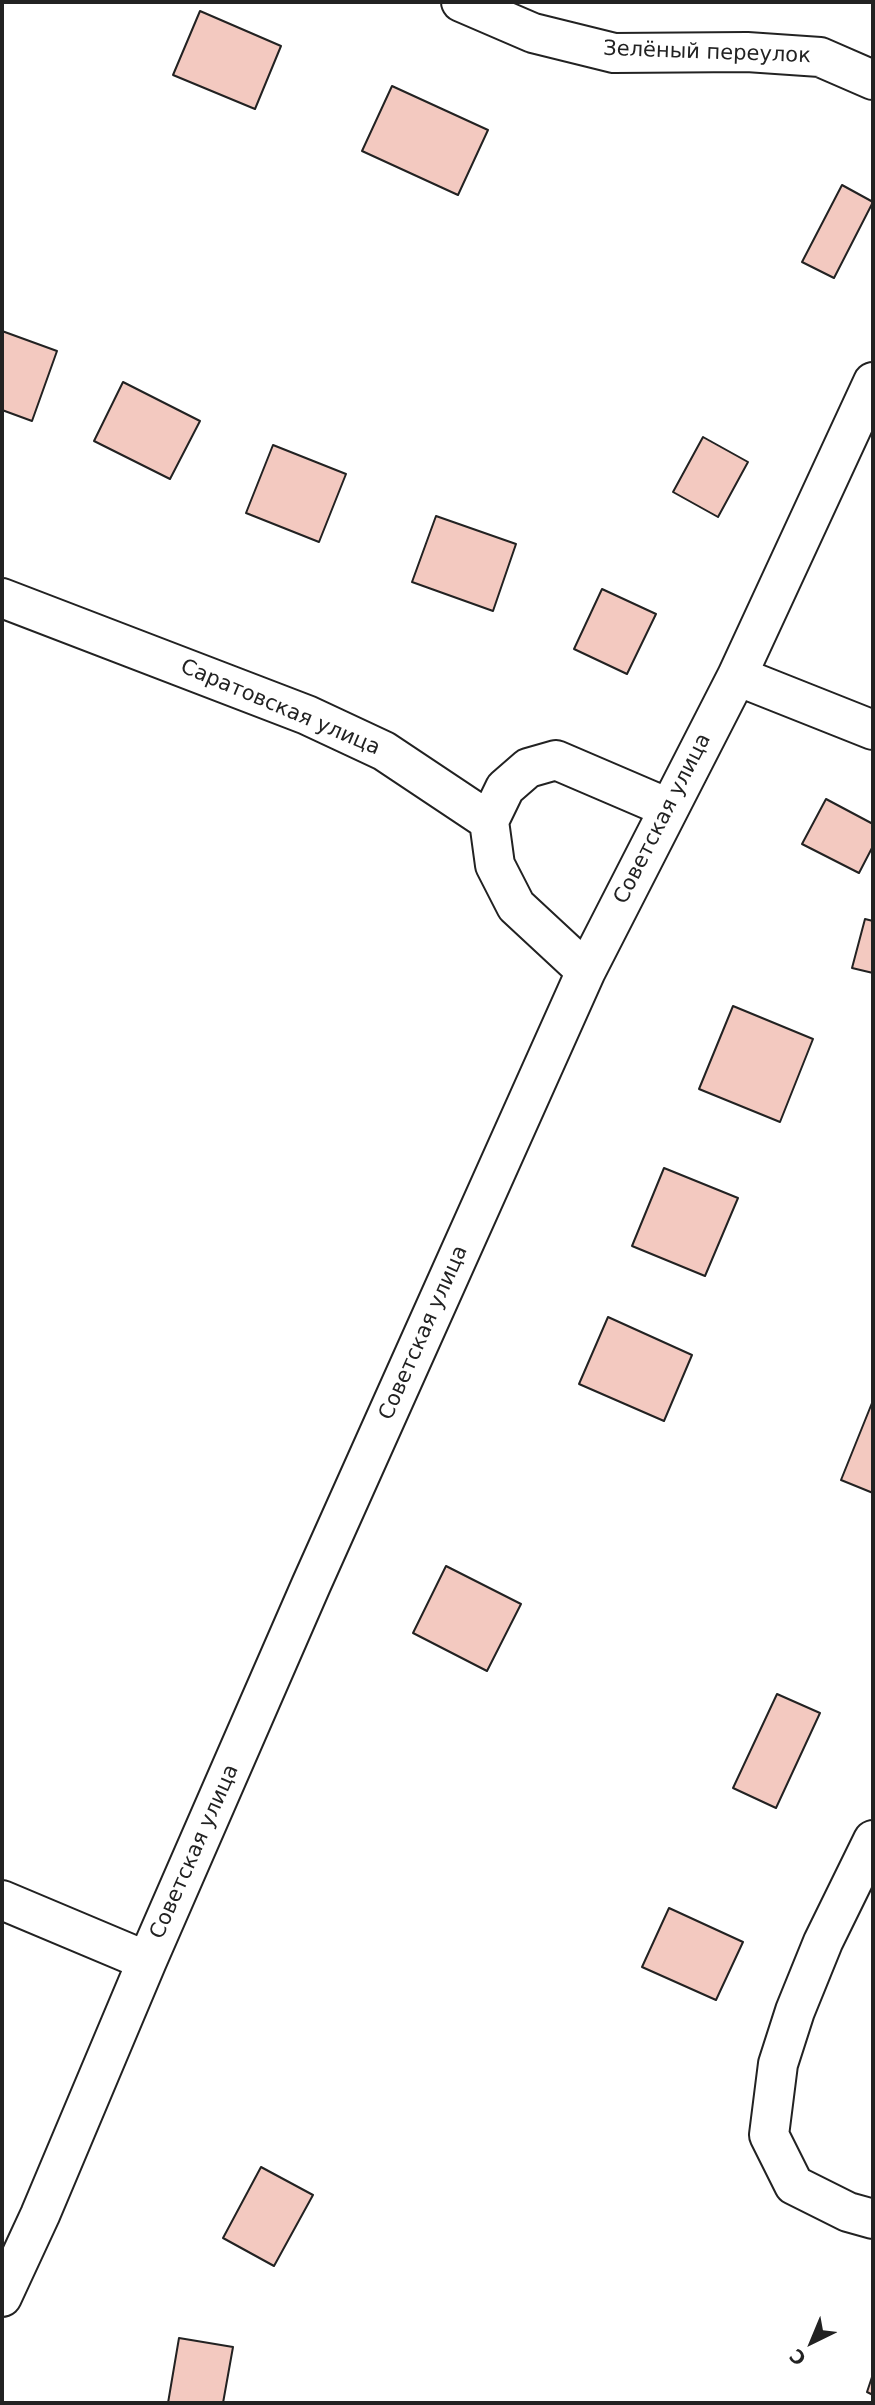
<!DOCTYPE html>
<meta charset="utf-8">
<style>
body{margin:0}
#map{position:relative;width:875px;height:2405px;overflow:hidden;background:#fff;font-family:"DejaVu Sans",sans-serif}
canvas{display:block}
.frame{position:absolute;inset:0;border:4px solid #222;pointer-events:none}
.north{position:absolute;left:777px;top:2307px;width:70px;height:70px;-webkit-text-stroke:5px #fff;paint-order:stroke;rotate:223deg;font-size:19px;font-weight:700;line-height:28px;text-align:center;color:#222}
.north::after{content:'';display:block;margin:auto;width:24px;height:32px;background:#222;clip-path:polygon(50% 0,100% 100%,50% 72%,0 100%)}
</style>
<div id="map">
<canvas width="875" height="2405"></canvas>
<div class="frame"></div>
<div class="north">С</div>
</div>
<script>
const ctx = document.querySelector('canvas').getContext('2d');
ctx.lineJoin = 'round';
function paint(path, color) {
  ctx.fillStyle = color;
  ctx.fill(path, 'evenodd');
}
function stroke(path, color, width, dash) {
  ctx.strokeStyle = color;
  ctx.lineWidth = width;
  ctx.lineCap = dash ? 'butt' : 'round';
  ctx.setLineDash(dash || []);
  ctx.stroke(path);
}
function label(font, color, halo, rows, align = 'center') {
  ctx.font = font + ' "DejaVu Sans",sans-serif';
  ctx.lineWidth = 5;
  ctx.setLineDash([]);
  ctx.textBaseline = 'middle';
  ctx.strokeStyle = halo;
  ctx.fillStyle = color;
  for (const [text, x, y, turn = 0] of rows) {
    ctx.save();
    ctx.translate(x, y);
    ctx.rotate((+turn || 0) * Math.PI / 180);
    ctx.textAlign = isNaN(turn) ? turn : align;
    if (halo) ctx.strokeText(text, 0, 0);
    ctx.fillText(text, 0, 0);
    ctx.restore();
  }
}
const building = new Path2D(`
 M200 11 281 46 255 109 173 75Z
 M392 86 488 130 458 195 362 151Z
 M842 185 873 202 834 278 802 262Z
 M2 331 57 351 32 421 2 410Z
 M123 382 200 421 170 479 94 441Z
 M703 437 748 462 718 517 673 492Z
 M273 445 346 474 319 542 246 513Z
 M436 516 516 544 493 611 412 582Z
 M602 589 656 614 627 674 574 649Z
 M826 799 873 824V846L859 873 802 844Z
 M865 919 873 921V973L852 968Z
 M733 1006 813 1039 780 1122 699 1089Z
 M664 1168 738 1198 705 1276 632 1246Z
 M608 1317 692 1355 664 1421 579 1384Z
 M872 1403 873 1404V1493L841 1480Z
 M446 1566 521 1604 487 1671 413 1633Z
 M777 1694 820 1713 776 1808 733 1788Z
 M669 1908 743 1942 716 2000 642 1967Z
 M261 2167 313 2195 274 2266 223 2238Z
 M179 2338 233 2347 223 2403H168Z
 M873 2374V2395L867 2392Z`);
paint(building, '#f3c9c0');
stroke(building, '#222', 2);
const minor = new Path2D(`
 M461 2 533 33 614 53 747 52 820 57 873 80
 M2 598 307 715 384 751 489 821 495 865 516 906 586 971
 M737 676 873 730
 M489 821 505 788 528 768 556 760 668 808
 M873 1840 823 1942 795 2011 778 2064 769 2135 794 2185 848 2212 873 2219
 M2 1900 147 1961
 M2 2297 40 2215 147 1961 311 1585 586 971 737 676 873 382`);
stroke(minor, '#222', 42);
stroke(minor, '#fff', 38);
label('21px', '#222', '#fff', [
 ["Зелёный переулок",707,53,2],
 ["Саратовская улица",280,708,23],
 ["Советская улица",663,819,-63],
 ["Советская улица",424,1333,-66],
 ["Советская улица",195,1852,-66]
]);
</script>
